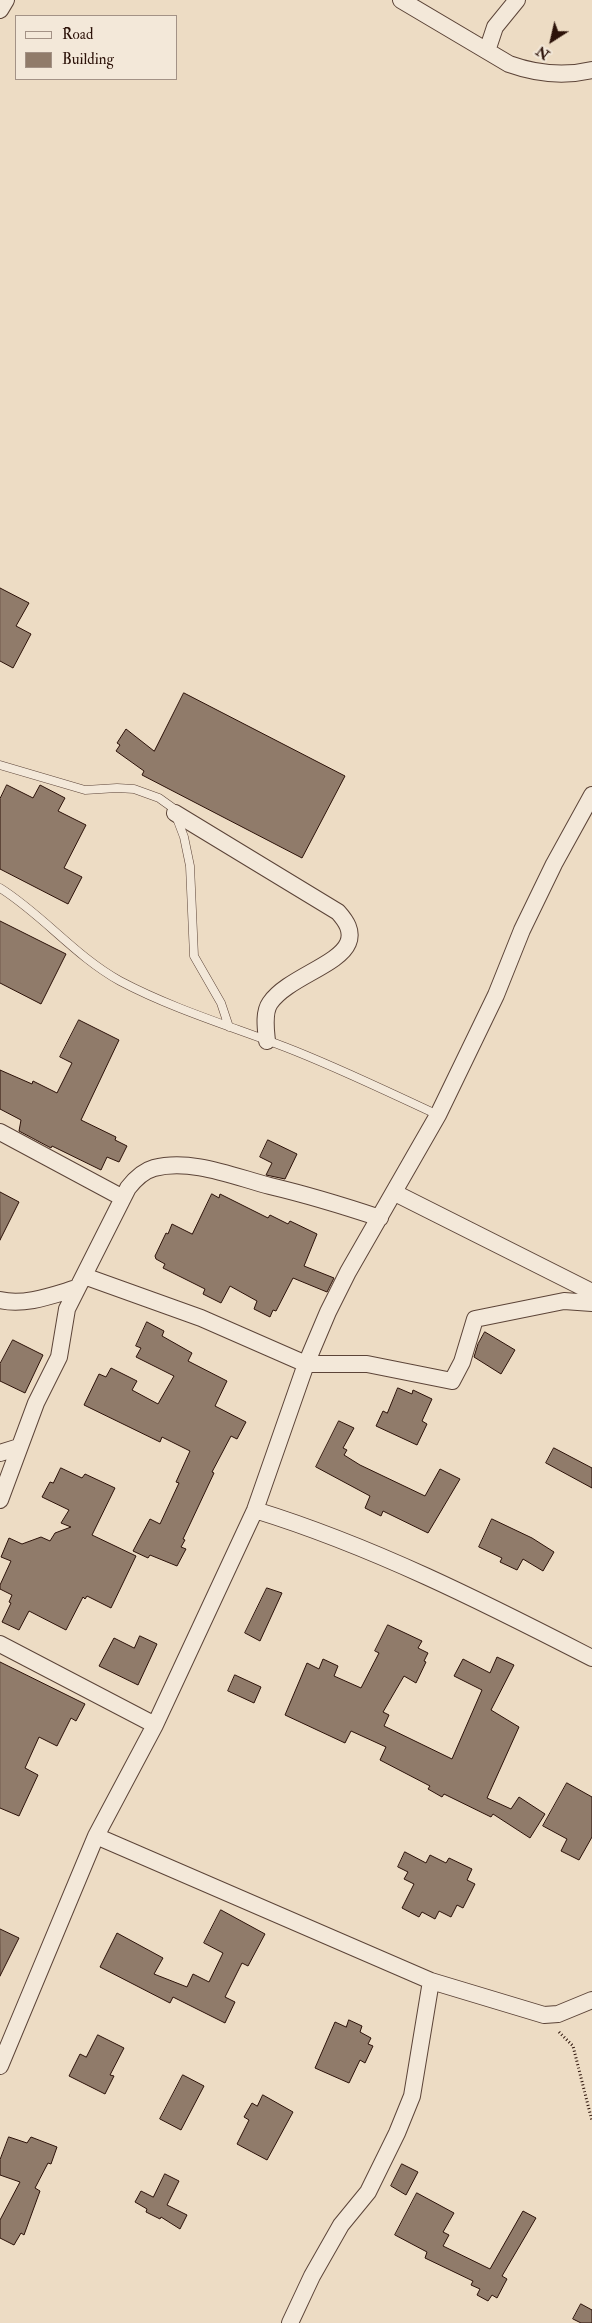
<!DOCTYPE html>
<style>
body{margin:0}
#map{position:relative;width:592px;height:2323px;overflow:hidden;background:#eddcc4;font-family:"IM FELL Double Pica",serif}
canvas{display:block}
.legend{position:absolute;left:15px;top:15px;width:162px;height:65px;box-sizing:border-box;background:#f3e8d9;border:1px solid #a39286;margin:0;padding:6px 9px;list-style:none;font-size:15px;color:#2c1209}
.legend li{display:flex;align-items:center;gap:10px;height:25px}
.legend b{width:25px;border:1px solid #a39286}
.north{position:absolute;left:527px;top:15px;width:50px;height:50px;-webkit-text-stroke:4px #f3e8d9;paint-order:stroke;rotate:215deg;font-size:14px;font-weight:700;line-height:20px;text-align:center;color:#2c1209}
.north::after{content:'';display:block;margin:auto;width:18px;height:22px;background:#2c1209;clip-path:polygon(50% 0,100% 100%,50% 72%,0 100%)}
</style>
<div id="map">
<canvas width="592" height="2323"></canvas>
<ul class="legend">
<li><b style="height:6px;background:#f3e8d9"></b>Road</li>
<li><b style="height:14px;background:#907b6a"></b>Building</li>
</ul>
<div class="north">N</div>
</div>
<script>
const ctx = document.querySelector('canvas').getContext('2d');
ctx.lineJoin = 'round';
function paint(path, color) {
  ctx.fillStyle = color;
  ctx.fill(path, 'evenodd');
}
function stroke(path, color, width, dash) {
  ctx.strokeStyle = color;
  ctx.lineWidth = width;
  ctx.lineCap = dash ? 'butt' : 'round';
  ctx.setLineDash(dash || []);
  ctx.stroke(path);
}
const building = new Path2D(`
 M0 588 29 603 16 626 31 634 13 668 0 661Z
 M184 693 345 776 302 858 142 775 144 771 116 751 120 745 117 743 126 729 154 751Z
 M7 785 33 798 40 785 65 798 58 811 86 825 64 868 82 877 68 904 0 869V799Z
 M0 921 66 954 41 1004 0 983Z
 M79 1020 119 1040 81 1120 116 1137 115 1140 127 1146 119 1162 107 1157 101 1170 52 1146 51 1148 19 1131 21 1120 0 1109V1070L32 1084 33 1081 57 1093 72 1063 60 1057Z
 M268 1140 297 1154 285 1179 266 1175 272 1163 260 1157Z
 M0 1192 19 1202 0 1240Z
 M212 1194 219 1198 220 1194 268 1218 270 1215 288 1224 290 1221 317 1234 304 1266 334 1278 327 1292 293 1278 276 1311 273 1310 270 1317 254 1309 257 1301 230 1286 221 1303 203 1294 205 1289 163 1268 165 1264 156 1259 155 1256 166 1233 168 1234 172 1224 192 1234Z
 M147 1322 164 1331 162 1336 192 1353 188 1361 227 1381 215 1406 246 1422 237 1439 231 1436 212 1472 214 1473 183 1539 185 1540 181 1547 186 1549 177 1566 150 1555 148 1558 133 1551 150 1519 160 1524 179 1483 176 1482 190 1451 162 1437 160 1442 84 1405 99 1374 106 1377 111 1368 137 1381 132 1390 158 1404 174 1376 136 1357 141 1348 136 1346Z
 M485 1332 515 1350 501 1374 474 1357 478 1344Z
 M13 1340 43 1355 25 1393 0 1381V1364Z
 M398 1388 412 1394 413 1390 432 1399 422 1421 427 1424 417 1445 376 1426 383 1411 387 1413Z
 M339 1421 354 1428 343 1448 347 1450 344 1455 360 1465 425 1496 440 1469 460 1479 428 1533 383 1511 381 1516 365 1508 370 1496 316 1467Z
 M554 1448 592 1468V1488L546 1463Z
 M61 1468 82 1478 85 1474 115 1488 92 1535 136 1556 111 1608 87 1596 85 1599 83 1597 66 1630 29 1611 19 1630 2 1622 11 1603 9 1602 12 1595 0 1589V1585L11 1561 1 1557 9 1538 22 1544 41 1537 50 1541 55 1533 71 1527 61 1523 69 1510 42 1497 50 1482 53 1483Z
 M492 1519 532 1538 554 1552 543 1571 523 1559 517 1570 500 1562 502 1558 479 1547Z
 M267 1588 282 1593 260 1641 245 1633Z
 M388 1625 422 1641 418 1648 428 1653 424 1661 426 1662 416 1683 404 1676 383 1712 389 1715 384 1726 452 1759 482 1690 454 1676 463 1659 490 1673 497 1657 514 1665 491 1710 519 1727 487 1798 511 1809 519 1797 545 1814 530 1838 493 1814 491 1817 444 1794 442 1797 428 1789 430 1786 380 1760 386 1747 351 1731 345 1743 285 1715 307 1663 319 1669 323 1659 338 1666 334 1676 361 1688 379 1653 375 1651Z
 M140 1636 157 1644 138 1685 99 1666 114 1638 134 1648Z
 M0 1662 85 1704 76 1721 71 1718 57 1746 39 1737 25 1768 38 1775 19 1816 0 1808Z
 M235 1675 261 1687 254 1703 228 1691Z
 M567 1783 592 1797V1837L579 1860 561 1851 567 1839 543 1826Z
 M405 1852 426 1863 430 1855 446 1863 449 1858 472 1869 467 1880 475 1884 463 1908 457 1905 451 1917 439 1911 435 1919 422 1912 419 1917 402 1908 414 1884 404 1879 408 1872 398 1867Z
 M221 1910 265 1934 248 1966 242 1963 225 1997 235 2002 225 2023 173 1997 170 2003 100 1967 117 1933 163 1958 154 1974 187 1987 193 1974 209 1982 223 1953 204 1943Z
 M0 1929 19 1938 0 1976Z
 M349 2020 362 2026 360 2032 371 2038 368 2044 373 2046 365 2063 360 2060 349 2083 315 2068 335 2022 346 2027Z
 M98 2035 124 2048 110 2075 114 2076 105 2094 69 2076 80 2054 86 2057Z
 M183 2075 204 2086 181 2130 160 2119Z
 M263 2095 293 2112 267 2160 237 2144 249 2120 244 2117 252 2103 257 2106Z
 M9 2137 27 2143 31 2137 57 2147 51 2164 48 2163 35 2188 40 2191 24 2235 21 2233 14 2245 0 2238V2220L20 2182 0 2175V2160Z
 M402 2164 418 2172 406 2195 391 2186Z
 M165 2174 179 2181 167 2205 187 2215 180 2229 161 2217 160 2219 146 2212 147 2209 135 2202 141 2191 153 2197Z
 M417 2193 454 2213 443 2232 449 2235 443 2246 490 2269 523 2211 536 2218 502 2276 507 2279 497 2298 492 2295 488 2301 477 2295 480 2289 471 2285 473 2281 425 2258 427 2252 395 2235Z
 M581 2304 592 2310V2323H581L573 2319Z`);
paint(building, '#907b6a');
stroke(building, '#2c1209', 1);
const service = new Path2D(`
 M0 765 85 790 117 788 134 789 159 798 173 808 184 837 190 866 194 956 221 1003 229 1027
 M0 888C43 915 75 956 120 981 173 1009 230 1026 285 1047 337 1067 388 1092 438 1115`);
const minor = new Path2D(`
 M401 0 509 64C537 74 563 77 592 70
 M0 10 6 0
 M487 51 495 27 517 0
 M175 813 338 912C346 921 353 931 348 943 339 965 287 978 270 1003 263 1013 266 1030 267 1041
 M0 1132 123 1198
 M395 1193 592 1292
 M84 1276 201 1318 306 1364H367L452 1381 462 1362 475 1319 564 1301 592 1303
 M0 1300C25 1306 53 1295 77 1288
 M0 1453 19 1447
 M0 1500 36 1403 59 1357 67 1309 128 1188C135 1179 143 1171 154 1168 191 1158 235 1177 270 1186 308 1195 344 1206 380 1218
 M255 1510C372 1546 483 1602 592 1658
 M0 1644 155 1725
 M96 1836 431 1981 544 2015 558 2014 592 2000
 M0 2066 96 1836 155 1725 255 1510 306 1364 328 1312 348 1272 438 1115 496 995 522 930 554 864 592 795
 M290 2323 312 2276 341 2225 368 2192 397 2133 412 2096 431 1981`);
stroke(service, '#5c4438', 9);
stroke(minor, '#5c4438', 18);
stroke(new Path2D(`
 M559 2032 573 2046 592 2121`), '#2c1209', 3, [1, 2.5]);
stroke(service, '#f3e8d9', 8);
stroke(minor, '#f3e8d9', 16);
</script>
